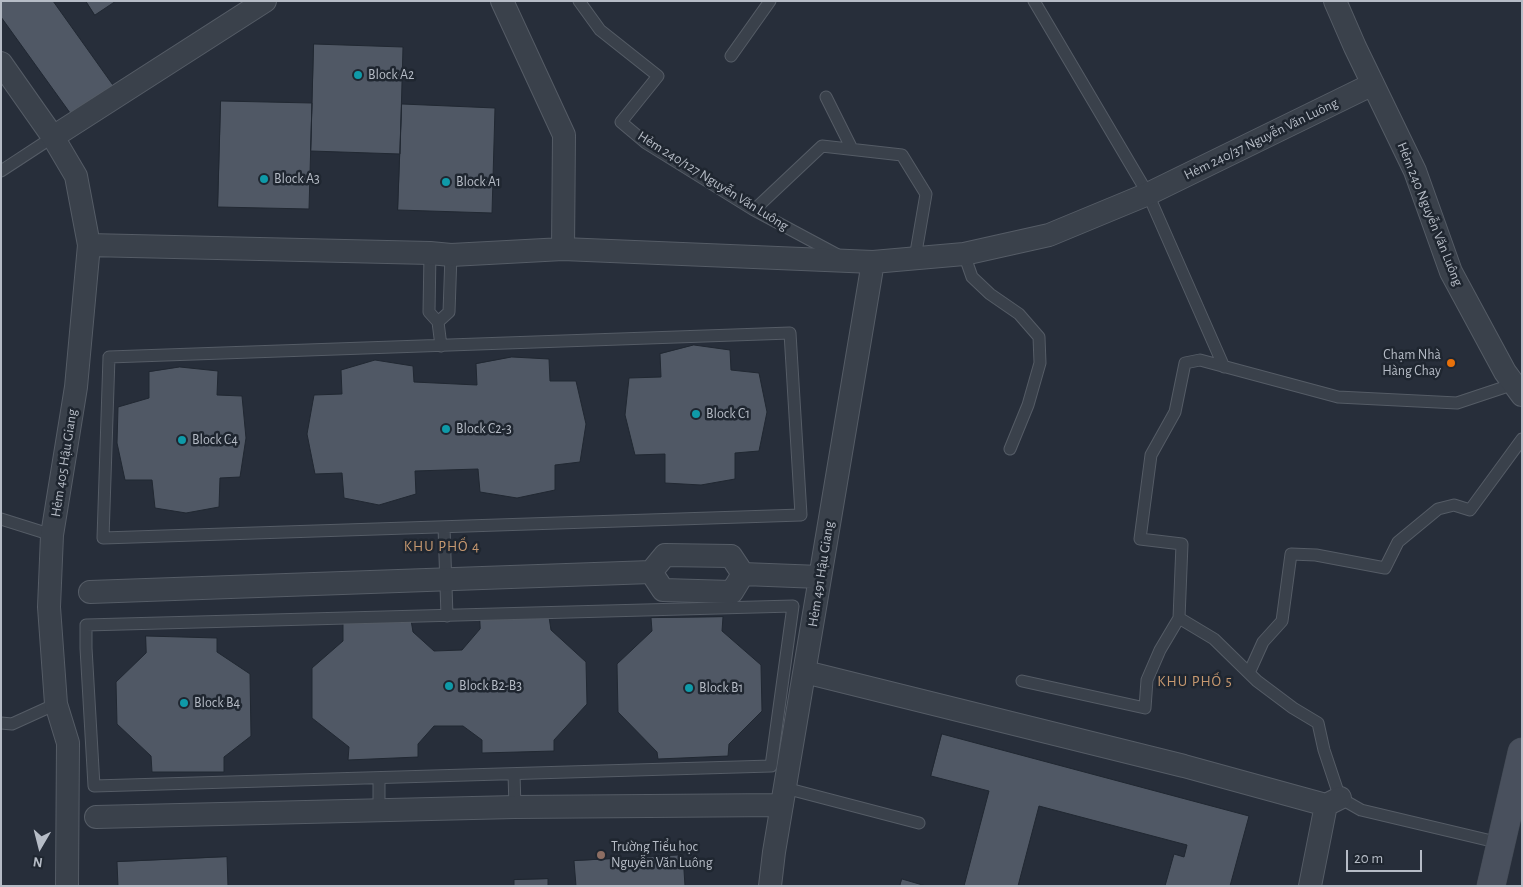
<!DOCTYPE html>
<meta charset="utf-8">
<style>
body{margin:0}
#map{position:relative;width:1523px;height:887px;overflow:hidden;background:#272e3a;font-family:"Alegreya Sans",sans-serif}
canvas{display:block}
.frame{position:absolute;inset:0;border:2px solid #b6bcc6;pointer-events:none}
.north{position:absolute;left:15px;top:822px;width:50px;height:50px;-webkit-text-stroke:4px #1f2630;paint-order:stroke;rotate:188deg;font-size:14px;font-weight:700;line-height:20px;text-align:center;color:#b6bcc6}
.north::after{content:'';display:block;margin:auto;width:18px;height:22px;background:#b6bcc6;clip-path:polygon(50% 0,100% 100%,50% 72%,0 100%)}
.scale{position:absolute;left:1346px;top:850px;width:76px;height:22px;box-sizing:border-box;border:2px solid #b6bcc6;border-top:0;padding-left:6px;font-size:15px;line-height:18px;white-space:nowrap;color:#b6bcc6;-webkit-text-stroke:4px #1f2630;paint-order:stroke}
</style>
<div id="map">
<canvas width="1523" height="887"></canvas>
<div class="frame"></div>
<div class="north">N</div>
<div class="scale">20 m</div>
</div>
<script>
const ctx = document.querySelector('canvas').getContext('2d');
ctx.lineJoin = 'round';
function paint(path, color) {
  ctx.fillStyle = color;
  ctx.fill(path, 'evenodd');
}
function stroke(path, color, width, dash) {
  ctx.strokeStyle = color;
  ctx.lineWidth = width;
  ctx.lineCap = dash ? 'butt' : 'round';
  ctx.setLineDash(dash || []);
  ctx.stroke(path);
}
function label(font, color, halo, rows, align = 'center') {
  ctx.font = font + ' "Alegreya Sans",sans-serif';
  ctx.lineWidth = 5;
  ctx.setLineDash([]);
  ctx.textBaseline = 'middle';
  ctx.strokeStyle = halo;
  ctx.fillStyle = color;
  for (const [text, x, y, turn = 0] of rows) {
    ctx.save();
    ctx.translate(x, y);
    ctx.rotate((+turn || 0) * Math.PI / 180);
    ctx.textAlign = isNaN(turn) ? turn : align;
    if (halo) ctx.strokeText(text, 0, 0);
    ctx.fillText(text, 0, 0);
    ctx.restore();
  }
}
const building = new Path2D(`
 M1 1H53L115 88 73 117 1 17Z
 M86 1H116L95 15Z
 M314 44 403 47 400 154 311 151Z
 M221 101 312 103 309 209 218 207Z
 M402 104 495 108 492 213 398 210Z
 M694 345 730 350 731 370 759 373 767 412 759 451 735 453V479L701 485 665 483V454L635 455 625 415 629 378 661 377 660 354Z
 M512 357 549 359 550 381H576L586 424 580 462 555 465V490L517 498 480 492 478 469 415 471 416 494 379 505 344 498 342 473 315 474 307 434 314 395 342 394 341 370 375 360 413 366 414 382 477 385 476 364Z
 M180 367 218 371 217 395 242 396 246 438 240 477 220 478 219 507 186 513 155 508 152 480H125L117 443 118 407 149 398V372Z
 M480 617H549L551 630 586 662 587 704 554 740V751L482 753V740L463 726H434L418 744V757L348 760 349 747 312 718V668L343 641V623L411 620 413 632 434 651 462 650 480 629Z
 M723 617 722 631 761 665 762 711 729 744 728 756 658 759 657 752 618 712 617 664 652 631 651 618Z
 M146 636 217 638V652L250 674 251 736 224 757V772H152L151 756 117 724 116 682 146 653Z
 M942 734 1249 816 1230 886H1165L1174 854 1184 857 1187 845 1039 806 1018 886H964L989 791 931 776Z
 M683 855 685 886H576L574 861Z
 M227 857 228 886H118L117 862Z
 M548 879V886H514V880Z
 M902 879 926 886H900Z`);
paint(building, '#505865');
stroke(building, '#212832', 1);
const service = new Path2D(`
 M579 1 600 30 658 76 621 122 646 143 754 210 838 255
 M1034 1 1148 194 1224 367
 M731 56 770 1
 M826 97 852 149
 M1 171 53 137
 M754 210 822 146 902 155 926 194 915 258
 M430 253 429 312 438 322 441 346
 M964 254 972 277 990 294 1019 314 1039 337 1040 363 1028 405 1010 449
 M438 322 449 312 451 255
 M790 333 801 515 103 538 109 357Z
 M1 519 52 535
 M444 527 447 616
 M793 606 771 766 94 786 86 648V625Z
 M1179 618 1214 639 1257 681 1293 708 1318 723 1324 750 1340 798 1361 810 1500 843
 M1249 673 1263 642 1282 621 1291 554 1316 555 1385 568 1398 542 1438 509 1454 505 1470 510 1522 439
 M1022 681 1145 708 1147 680 1160 650 1179 618 1182 544 1140 539 1151 455 1175 412 1185 363 1200 360 1338 397 1457 403 1514 384
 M1 723 12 724 56 704
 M514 774 515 807
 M379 778V811
 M785 788 919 823`);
const minor = new Path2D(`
 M502 1 564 135 563 249
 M1335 1 1355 47 1415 171 1451 272 1505 372 1522 395
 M1 63 53 137 76 176 89 245 76 387 52 535 49 607 56 704 68 743 67 886
 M53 137 265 1
 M89 245 430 253 451 255 563 249 873 262 964 254 1049 235 1148 194 1373 84
 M651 572 663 590 732 592 743 574
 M743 574 820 577
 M90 592 651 572 665 555 731 556 743 574
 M805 672 1184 766 1326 805 1340 798
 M96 817 515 807 782 805
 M770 886 774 852 873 262
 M1310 886 1326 805`);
const secondary = new Path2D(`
 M1491 886 1522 752`);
stroke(service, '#555c66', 13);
stroke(minor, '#555c66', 24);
stroke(secondary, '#434a54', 29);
stroke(service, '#3a414b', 11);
stroke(minor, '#3a414b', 22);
stroke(secondary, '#49505d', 28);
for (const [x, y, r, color] of [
 [358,75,5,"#0f9aa8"],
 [264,179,5,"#0f9aa8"],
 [446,182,5,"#0f9aa8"],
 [1451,363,5,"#e8710a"],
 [696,414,5,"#0f9aa8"],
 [446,429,5,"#0f9aa8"],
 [182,440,5,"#0f9aa8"],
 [449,686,5,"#0f9aa8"],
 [689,688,5,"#0f9aa8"],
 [184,703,5,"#0f9aa8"],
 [601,855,5,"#8d6e63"]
]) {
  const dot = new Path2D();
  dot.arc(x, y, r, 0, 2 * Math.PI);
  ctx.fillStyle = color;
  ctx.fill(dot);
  stroke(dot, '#1f2630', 2);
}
label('14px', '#b6bcc6', '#1f2630', [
 ["Block A2",368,75],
 ["Block A3",274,179],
 ["Block A1",456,182],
 ["Chạm Nhà",1441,355,"right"],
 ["Hàng Chay",1441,371,"right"],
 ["Block C1",706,414],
 ["Block C2-3",456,429],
 ["Block C4",192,440],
 ["Block B2-B3",459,686],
 ["Block B1",699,688],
 ["Block B4",194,703],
 ["Trường Tiểu học",611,847],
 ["Nguyễn Văn Luông",611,863]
], 'left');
label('14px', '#b6bcc6', '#1f2630', [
 ["Hẻm 240/37 Nguyễn Văn Luông",1261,139,-26],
 ["Hẻm 240/127 Nguyễn Văn Luông",713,181,32],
 ["Hẻm 240 Nguyễn Văn Luông",1430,214,68],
 ["Hẻm 405 Hậu Giang",64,463,-81],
 ["Hẻm 491 Hậu Giang",821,574,-81]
]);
ctx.letterSpacing = '1px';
label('15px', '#c79970', '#1f2630', [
 ["KHU PHỐ 4",442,546],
 ["KHU PHỐ 5",1195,681]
]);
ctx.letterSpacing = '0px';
</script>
